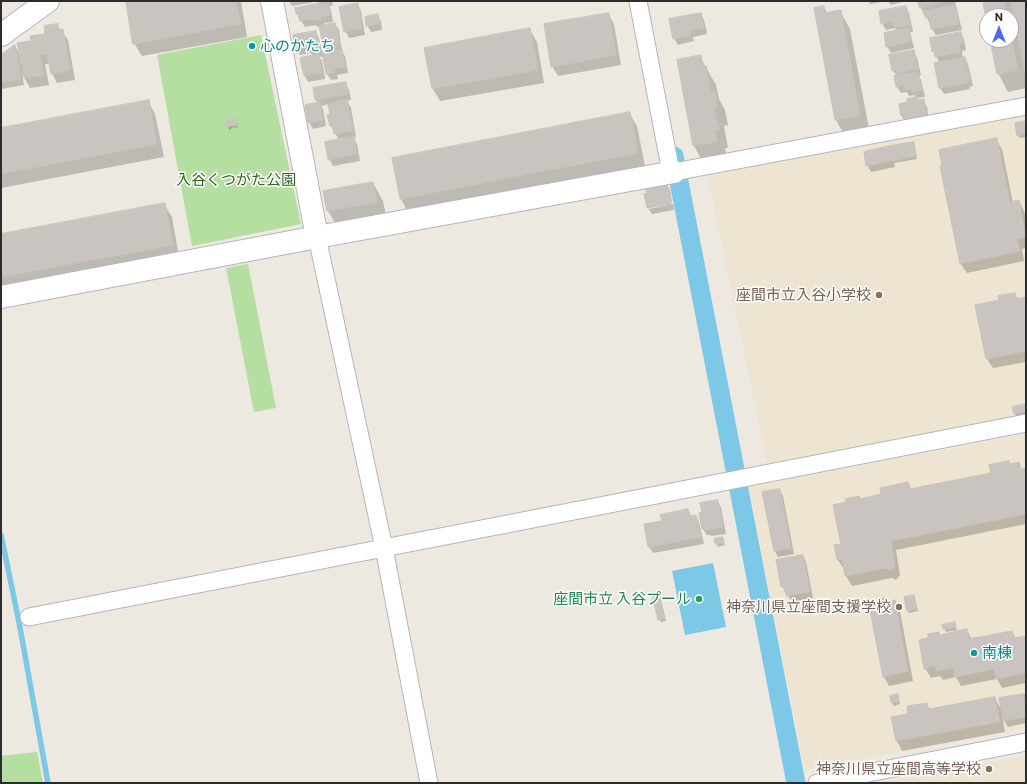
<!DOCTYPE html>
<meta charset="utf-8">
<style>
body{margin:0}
#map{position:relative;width:1027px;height:784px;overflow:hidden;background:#ede8e0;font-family:Commissioner,sans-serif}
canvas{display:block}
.frame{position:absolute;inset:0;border:2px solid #2c2c2c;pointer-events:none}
.north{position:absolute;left:979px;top:8px;width:40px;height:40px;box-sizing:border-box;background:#fff;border:1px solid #ababab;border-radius:50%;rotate:0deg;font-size:11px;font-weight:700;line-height:16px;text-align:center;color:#2c2c2c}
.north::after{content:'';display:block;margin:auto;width:14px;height:18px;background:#4e69ec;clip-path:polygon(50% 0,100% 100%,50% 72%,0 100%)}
</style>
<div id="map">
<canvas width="1027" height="784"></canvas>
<div class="frame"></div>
<div class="north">N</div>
</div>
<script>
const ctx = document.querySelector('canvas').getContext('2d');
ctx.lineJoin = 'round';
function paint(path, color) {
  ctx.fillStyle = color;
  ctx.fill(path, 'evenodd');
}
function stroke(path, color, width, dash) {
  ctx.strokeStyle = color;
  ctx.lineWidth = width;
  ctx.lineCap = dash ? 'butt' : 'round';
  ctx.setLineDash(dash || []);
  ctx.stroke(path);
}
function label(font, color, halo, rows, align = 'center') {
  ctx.font = font + ' Commissioner,"Noto Sans JP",sans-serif';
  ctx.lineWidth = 3;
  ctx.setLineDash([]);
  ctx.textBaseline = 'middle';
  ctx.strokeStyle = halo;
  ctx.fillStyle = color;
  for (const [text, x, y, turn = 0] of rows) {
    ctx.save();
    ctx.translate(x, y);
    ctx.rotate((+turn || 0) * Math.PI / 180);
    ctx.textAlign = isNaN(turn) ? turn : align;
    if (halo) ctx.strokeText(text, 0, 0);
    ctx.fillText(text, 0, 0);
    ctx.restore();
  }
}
paint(new Path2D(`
 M1026 114V414L767 464 708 175Z
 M1026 434V728L805 769 749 487Z
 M1026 755V783H878Z`), '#ede4d1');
paint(new Path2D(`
 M261 35 301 224 192 246 157 55Z
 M248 264 276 408 254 412 226 268Z
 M37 752 43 783H1V756Z`), '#b5dea1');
paint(new Path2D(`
 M713 563 726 627 685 635 672 571Z`), '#7cc8e6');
paint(new Path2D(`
 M129 1H241L247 37 142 56 134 43Z
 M289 1H314V2L292 6Z
 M318 1H332L333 5 329 6 331 10 333 22 324 23 325 26 335 24 339 30 342 52 345 56 348 73 337 75 338 79 331 80 327 74 324 56 319 57 322 61 325 79 308 82 305 76 301 58 313 56 311 53 300 55 296 48 315 32 319 38 322 53 327 52 325 48 320 26 317 27 316 25 305 27 297 14 320 5Z
 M868 1H886L870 4Z
 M888 1H906L891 5Z
 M919 1H955L962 30 936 35 932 29 931 24H930L925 14H924L921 8Z
 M984 1H1026V88L1008 92 998 73 991 40H1011V16H987V18Z
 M357 4 361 11 365 35 349 38 345 31Z
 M824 7 827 13 840 11 850 29 870 134 846 138 836 120 815 9Z
 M906 7 909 13 913 32H910L914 48 891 53 887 46 897 32 895 28 886 30 882 23Z
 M608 14 614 24 621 65 558 76 552 66Z
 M701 14 704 20 707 34 693 37 694 41 678 45 674 38Z
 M377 15 381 21 382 30 371 32 367 25Z
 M57 25 68 40 75 80 57 83 52 73 50 64H45L49 85 30 88 22 74 24 85 1 89V57L15 46 20 55 32 42 46 34Z
 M530 30 537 42 544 83 440 101 433 89Z
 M961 33 964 40 966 50 962 51 963 58H965L968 64 973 86 969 87 970 89 944 94 940 88 935 64 940 63 933 51Z
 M913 51 917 58 921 75 919 76 921 80 925 97 917 98 919 101 923 100 927 107 929 121 905 122 902 116 909 103 916 98 915 95 909 96 907 92 901 93 897 87 896 77H897L893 70Z
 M700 57 716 85 719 99 725 110 728 125 724 126 728 148H725L727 160 704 164 694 146Z
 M345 83 349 90 351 100 347 101 351 108 356 137 353 138 357 144 360 161 333 166 329 159 339 140 331 126 329 116 331 115 329 104 321 106 323 109 326 126 313 129 309 122 318 103 316 100Z
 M148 101 155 114 164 157 1 188V129Z
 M629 113 637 126 645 166 408 212 401 199Z
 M236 121 238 124 237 128 233 127 230 130 226 125Z
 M1026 122V137L1020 138 1018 135Z
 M996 140 1002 149 1013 203 1019 201 1024 211 1026 219V248L1022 249 1024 261 967 273 961 264Z
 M913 143 917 159 894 163 895 167 871 172 867 165 889 148 892 153Z
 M373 183 383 201 387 220 339 229 328 211 324 192Z
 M666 184 670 190 672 202 649 207V209L673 204 674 210 652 214 648 208 645 195 648 194 646 188Z
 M164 204 172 217 179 257 4 291 1 285V235Z
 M1014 294 1018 299 1026 298V362L993 368 987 359 1000 301Z
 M1026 405V414L1016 416 1015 413Z
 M1019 463 1022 470 1026 469V524L896 550 900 575 896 580 892 578 852 586 846 576 845 569H844L838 560 842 544 860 500 883 495 908 483 912 490 992 474 1010 465Z
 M779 490 783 496 794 554 778 557 775 551 764 493Z
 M717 501 721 507 726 534 711 536 710 535H707L703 529Z
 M688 510 691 516H696L699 522 704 544 653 553 649 547 645 525 663 522Z
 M722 538 725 545 718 547 715 540Z
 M803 556 806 562 813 598 792 602 782 586Z
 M659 594 666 621 661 622 659 620Z
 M914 596 918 611 909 613 908 610Z
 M894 601 900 611 913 681 889 686 884 677Z
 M954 623 957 630 946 632 945 629Z
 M967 630 972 640 1012 632 1016 638 1026 637V683L1002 688 997 679 961 686 956 677 943 680 940 676 931 678 925 668 930 639 938 633 940 636Z
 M1026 694V723L1008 727 1002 717 1005 732 902 751 897 741 909 714 926 704 930 710 995 698 1002 711 1000 699Z
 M897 696 900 704 894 706 892 703Z`), '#0003');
stroke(new Path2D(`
 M1 535 19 622 48 783`), '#7cc8e6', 5.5);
stroke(new Path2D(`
 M674 156 796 783`), '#7cc8e6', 19);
const building = new Path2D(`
 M126 1H236L241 24 133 44Z
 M918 1H948L934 4V5L920 8Z
 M983 1H1004L1007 16H987V23Z
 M1011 1H1026V77Z
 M328 2 331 15 321 17 322 19 312 21V19L300 21 298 14H296L295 8Z
 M358 3 362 28 344 32 339 7Z
 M955 5 959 24 931 29 929 17 925 18 924 11Z
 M824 6 825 13 841 10 860 116 835 120 814 8Z
 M906 6 910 25 894 28 893 21 881 24 879 11Z
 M609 13 616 55 551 67 544 24Z
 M701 13 704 28 690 30 691 35 673 39 669 19Z
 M378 14 380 23 366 26 365 17Z
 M335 23 340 45 324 49 319 26Z
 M58 24 59 30 63 29 70 70 51 74 47 54 40 55 44 75 24 78 17 43 31 41 30 36 45 34 44 26Z
 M530 28 538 70 432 89 424 48Z
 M909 28 911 42 886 47 884 33Z
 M316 31 320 50 309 52 308 46 296 49 293 35Z
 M961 32 963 43 959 44 960 52 935 57 934 51 932 52 930 38Z
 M1011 35 1018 70 997 74 990 40H1011Z
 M15 45 21 79 1 82V55Z
 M342 49 345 67 334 69 335 73 326 74 322 52Z
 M914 50 918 69 898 73 897 70 892 71 889 55Z
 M319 54 322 73 304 76 300 58Z
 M701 55 703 67 706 66 711 92 715 91 718 107 714 108 719 129 715 130 717 142 693 146 677 60Z
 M965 57 970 80 966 81 967 83 939 88 934 63Z
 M918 72 922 90 912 92 911 89 904 90 903 86 896 87 894 76Z
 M346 82 348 94 315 100 313 88Z
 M917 97 918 100 924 99 926 115 905 119 904 115 901 116 899 104 907 102V99Z
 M149 100 157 144 1 174V128Z
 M347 100 353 131 334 134 333 126H330L327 115 330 114 328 104Z
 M320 102 323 120 308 123 305 105Z
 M630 112 638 153 400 199 392 158Z
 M232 119 237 120V124L236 126 232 125 229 127H227L225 125 226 121 228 120 231 122Z
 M1026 121V134L1017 136 1015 123Z
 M354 136 357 154 328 160 325 142Z
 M997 138 1010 202 1019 200 1026 237 1017 239 1020 251 960 264 940 166H942L939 150Z
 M914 142 916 156 893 161 890 146Z
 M890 146 892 161 866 166 864 152Z
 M373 182 377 202 327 211 323 191Z
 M667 183 671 204 647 208 644 194 647 193 645 187Z
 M165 203 173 245 1 277V234Z
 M1015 293 1016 299 1026 297V351L986 359 975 305 999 300 998 296Z
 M1026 404V411L1014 414 1012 407Z
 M1009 461 1010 464 1019 462 1021 469 1026 468V514L891 541 895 565 890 571 886 568 845 576 842 559 837 560 834 545 841 544 833 505 846 502 845 499 859 496 860 499 881 494 880 488 908 482 910 489 991 473 989 465Z
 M780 489 791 548 774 551 762 492Z
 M718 500 723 527 706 530V529H702L699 513 702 512 700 503Z
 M688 509 690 516 696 515 701 537 648 547 644 524 662 521 660 515Z
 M723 537 724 543 715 544 714 539Z
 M803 555 810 592 787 596 783 586 781 587 776 560Z
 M659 592 665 618 658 620 652 594Z
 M914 595 917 609 907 611 904 597Z
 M885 598 886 602 895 600 908 671 883 677 869 605 879 603 878 600Z
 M955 622 956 627 944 630 942 625Z
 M967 629 969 639 1012 631 1014 638 1026 636V673L996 679 994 669 955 677 953 668 936 671 935 666 924 669 919 640 928 638V634L939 632V635Z
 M898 694 899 702 891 703 890 696Z
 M1023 694 1026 717 1003 721 999 698Z
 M995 697 1000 722 896 741 891 717 908 714 907 706 927 703 928 709Z`);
paint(building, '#c9c4bf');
stroke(building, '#c8c3ba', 1);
const street = new Path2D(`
 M638 1 671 172
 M674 172 1026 106
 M317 237 384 548 429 783
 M29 617 1026 423
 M817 783 1026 742`);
const secondary = new Path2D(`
 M272 1 317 237
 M1 35 48 1
 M1 297 317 237 674 172`);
stroke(street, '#b3b6be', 19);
stroke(secondary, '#b3b6be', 24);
stroke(street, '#fff', 17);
stroke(secondary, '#fff', 22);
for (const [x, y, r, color] of [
 [252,46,4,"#0f9aa8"],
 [879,295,4,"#8d6e63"],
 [699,599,4,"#2e9e5b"],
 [899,607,4,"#8d6e63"],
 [974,653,4,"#0f9aa8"],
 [989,769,4,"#8d6e63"]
]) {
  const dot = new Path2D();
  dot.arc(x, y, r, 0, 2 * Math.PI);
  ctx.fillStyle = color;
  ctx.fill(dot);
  stroke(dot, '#fff', 1.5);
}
label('15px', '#0d838f', '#fff', [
 ["心のかたち",260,46],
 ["南棟",982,653]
], 'left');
label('15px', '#2e6521', '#fff', [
 ["入谷くつがた公園",236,180]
]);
label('15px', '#785e54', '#fff', [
 ["座間市立入谷小学校",871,295],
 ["神奈川県立座間支援学校",891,607],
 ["神奈川県立座間高等学校",981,769]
], 'right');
label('15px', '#27864d', '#fff', [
 ["座間市立 入谷プール",691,599]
], 'right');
</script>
